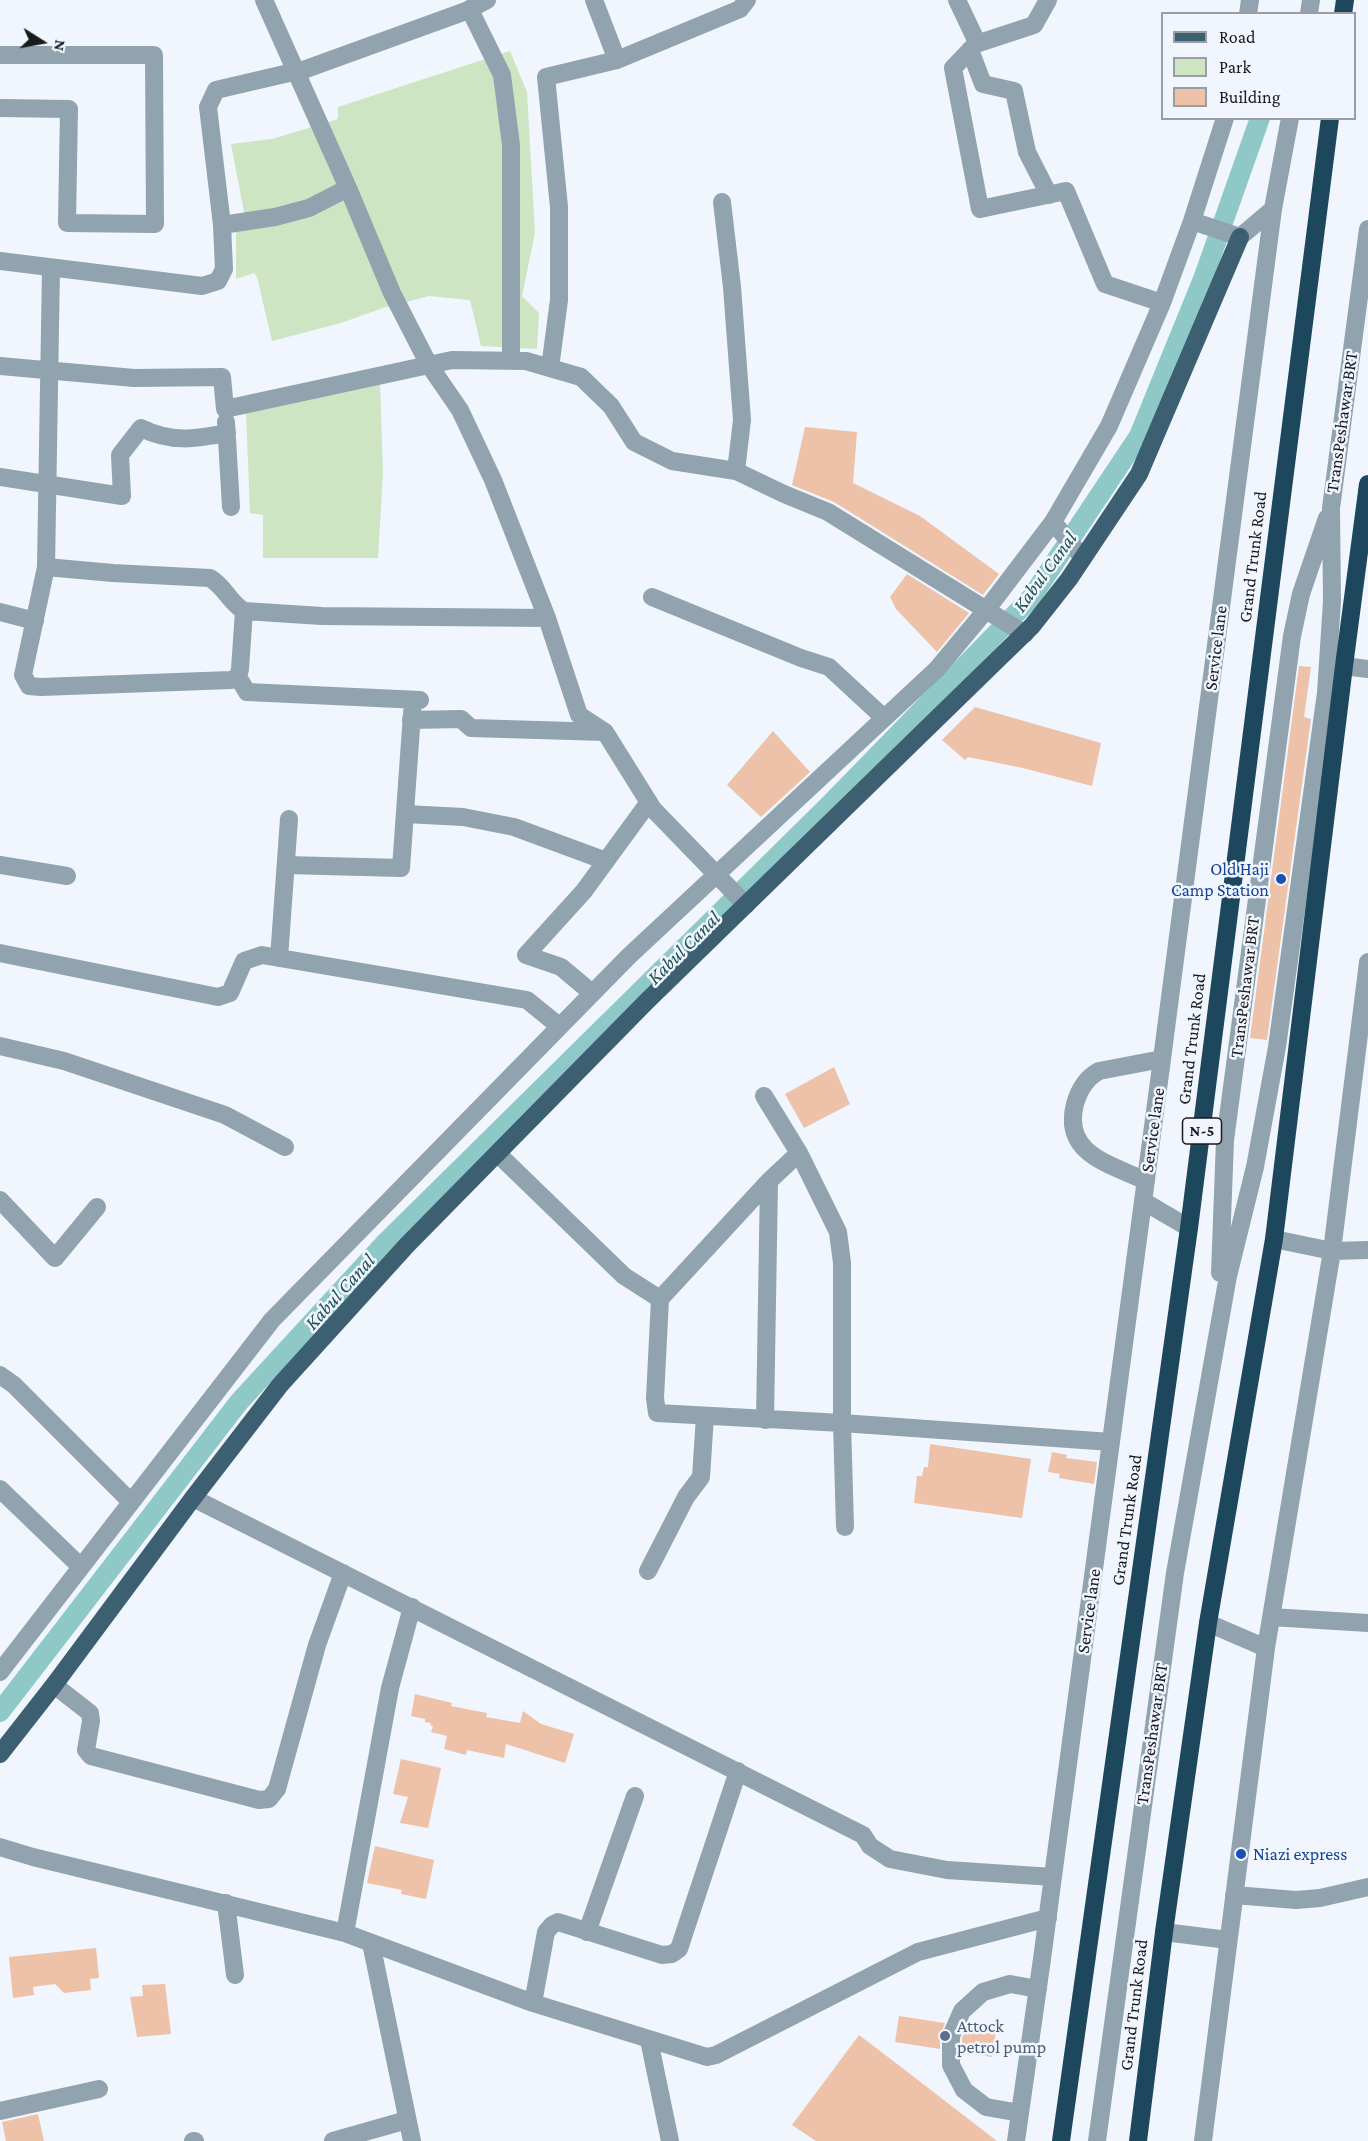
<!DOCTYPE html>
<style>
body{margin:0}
#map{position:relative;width:1368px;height:2141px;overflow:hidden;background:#f0f5fe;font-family:"Crimson Pro",serif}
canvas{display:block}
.legend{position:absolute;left:1161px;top:12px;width:195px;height:108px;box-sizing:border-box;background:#f0f5fe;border:2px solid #9a9da4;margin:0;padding:8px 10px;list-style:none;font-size:18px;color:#181a1e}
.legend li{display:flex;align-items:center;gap:12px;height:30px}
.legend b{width:30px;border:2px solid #9a9da4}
.north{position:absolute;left:12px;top:12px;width:60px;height:60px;-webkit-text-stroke:4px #f0f5fe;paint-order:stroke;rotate:101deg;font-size:16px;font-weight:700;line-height:24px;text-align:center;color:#181a1e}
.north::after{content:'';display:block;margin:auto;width:21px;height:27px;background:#181a1e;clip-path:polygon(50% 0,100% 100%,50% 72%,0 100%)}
</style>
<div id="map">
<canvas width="1368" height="2141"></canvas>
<ul class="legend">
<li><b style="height:8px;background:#3c5f72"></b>Road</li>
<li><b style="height:16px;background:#cee5c4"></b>Park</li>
<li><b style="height:16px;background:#edc2a9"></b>Building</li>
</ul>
<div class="north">N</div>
</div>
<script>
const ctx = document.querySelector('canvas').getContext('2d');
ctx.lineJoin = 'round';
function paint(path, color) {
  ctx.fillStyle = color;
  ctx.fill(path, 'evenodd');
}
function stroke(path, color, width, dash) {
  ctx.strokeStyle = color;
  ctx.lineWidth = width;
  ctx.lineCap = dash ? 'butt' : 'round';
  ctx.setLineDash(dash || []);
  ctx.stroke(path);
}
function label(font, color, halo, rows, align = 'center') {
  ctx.font = font + ' "Crimson Pro",serif';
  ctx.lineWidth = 5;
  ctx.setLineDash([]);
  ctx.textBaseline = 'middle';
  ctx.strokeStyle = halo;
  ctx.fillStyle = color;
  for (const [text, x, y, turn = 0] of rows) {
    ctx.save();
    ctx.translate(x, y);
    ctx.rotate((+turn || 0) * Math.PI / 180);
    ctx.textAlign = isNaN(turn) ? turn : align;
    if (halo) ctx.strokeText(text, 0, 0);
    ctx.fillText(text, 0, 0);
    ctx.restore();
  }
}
paint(new Path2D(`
 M510 51 527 92 535 233 522 296 539 313 537 349 481 346 470 300 429 296 383 308 341 323 272 341 257 277 254 273 236 279V229L244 212 231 144 272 139 338 119V107Z
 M380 382 383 473 378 558H263V515L250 513 246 411Z`), '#cee5c4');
stroke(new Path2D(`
 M0 1712 239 1402 386 1242 830 804 1031 598 1139 436 1203 279 1260 118`), '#8ec8c7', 20);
paint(new Path2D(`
 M805 427 857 432 853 483 920 516 999 574 983 595 834 502 792 485Z
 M907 574 969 613 937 652 896 609 890 597Z
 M1299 666 1311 667 1304 717 1311 719 1267 1040 1250 1038Z
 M975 707 1101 743 1092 786 1023 768 968 757 965 760 942 740Z
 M773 731 810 772 761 817 727 785Z
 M834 1067 850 1104 804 1128 785 1094Z
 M930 1444 1031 1459 1022 1518 914 1503 917 1476H922L924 1467H928Z
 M1052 1452 1067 1455 1066 1458 1097 1462 1094 1484 1059 1478 1060 1474 1048 1472Z
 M415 1694 452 1703 451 1706 487 1713 486 1717 520 1723 523 1711 541 1724 574 1734 565 1763 506 1744 504 1758 467 1750 466 1755 444 1749 447 1736 431 1732 433 1726 430 1725 431 1723 425 1722V1719L411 1716Z
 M401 1759 441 1768 428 1828 400 1823 408 1797 393 1794Z
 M375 1846 434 1860 426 1899 401 1894 402 1890 367 1883Z
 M96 1948 99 1978 90 1979 91 1990 64 1993 55 1984 33 1987 34 1995 13 1998 9 1957Z
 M165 1984 171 2034 137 2037 130 1997 143 1996 142 1985Z
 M899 2016 945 2023 940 2036V2049L895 2042Z
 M968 2026 996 2030 992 2057 962 2052V2038Z
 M859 2035 901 2067 997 2141H816L792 2125Z
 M38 2114 44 2141H6L2 2122Z`), '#edc2a9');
stroke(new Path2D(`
 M264 0 348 188
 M594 0 617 60
 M957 0 975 38 976 44 953 68 980 209 1066 191 1105 284 1162 303 1192 221 1225 118
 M470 10 502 75 511 145V361
 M1248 14 1250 0
 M1309 14 1311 0
 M976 44 1034 25 1048 0
 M970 50 983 84 1014 91 1027 152 1049 195
 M0 55H154L155 224 67 223 69 109 0 108
 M722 202 732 287 742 420 736 471
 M1192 221 1240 237 1273 209
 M222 225 275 217 309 208 348 188 392 293 429 365 460 410 493 480 547 618 579 715 605 732
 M0 261 202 286 218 281 224 269 222 225 208 107 216 90 306 69 466 11 487 0
 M51 268 46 567 23 675 29 686 41 687 231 680 238 677 240 669 244 611
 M0 366 134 378 222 377 225 409 452 360 526 361 581 377 611 406 634 442 672 461 736 471 784 494 828 512 1025 634
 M550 368 559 300V207L546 77 617 60 740 9 747 0
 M226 422 231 507
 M0 477 122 496 120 455 141 428C171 443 195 439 227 433
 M1053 522 1083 558
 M46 567 113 573 210 578C226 588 229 602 244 611L322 616 547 618
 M652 597 801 658 829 667 883 717
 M0 612 35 621
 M1344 666 1368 669
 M238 677 247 692 420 700
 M411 720 461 719 471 728 605 732 653 809 746 905
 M405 814 463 817 514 827 606 861
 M0 865 67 876
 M286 865 401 868 413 700
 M0 953 218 997 230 993 244 961 262 955 527 1000 559 1026
 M279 958 289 819
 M592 993 561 967 526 955 584 891 649 802
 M0 1046 64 1061 225 1115 285 1147
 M764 1096 799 1153
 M498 1154 624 1276 660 1299 655 1398 657 1413 842 1423 1111 1442
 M1146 1181C1110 1164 1062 1154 1075 1104 1079 1090 1086 1078 1099 1071L1162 1059
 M0 1200 55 1258 97 1207
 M1143 1201 1189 1228
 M1274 1239 1332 1251 1368 1250
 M1220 1273 1225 1140 1292 636 1301 594 1327 518
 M660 1299 769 1181 799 1153 838 1232 842 1263V1423L845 1527
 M0 1375 14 1385 131 1502
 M765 1420 769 1181
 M0 1489 81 1567
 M193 1498 863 1835 870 1846 890 1859 947 1870 1053 1877
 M648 1571 686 1497 701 1477 705 1416
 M1271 1617 1368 1623
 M1208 1623 1266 1648
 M0 1672 272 1320 629 956 937 669 987 609 1053 522 1109 426 1162 303
 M54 1685 90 1713 91 1721 86 1750 91 1756 259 1800 269 1799 277 1789 317 1645 343 1573
 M0 1847 33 1857 345 1933 533 2003 707 2057 716 2055 918 1952 1048 1918
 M1234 1895 1296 1900 1320 1898 1368 1887
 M226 1903 235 1975
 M587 1932 635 1796
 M1164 1932 1228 1940
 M345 1933 390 1688 412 1607
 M371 1943 412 2141
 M533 2003 546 1932 552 1925 558 1922 662 1955 672 1954 679 1949 738 1771
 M649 2040 670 2141
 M0 2111 99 2089
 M1020 2113 986 2107 964 2090 951 2065V2036L962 2011 983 1992 1010 1984 1038 1989
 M193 2141H195
 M333 2141 407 2120
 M1016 2141 1042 1959 1162 1059 1273 209 1290 118
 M1097 2141 1175 1573 1228 1276 1255 1167 1277 1047 1326 693 1332 601 1331 508 1368 229
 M1203 2141 1266 1648 1332 1251 1368 962`), '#90a3ae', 18);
stroke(new Path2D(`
 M0 1754 54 1685 193 1498 280 1385 407 1245 647 1001 1032 626 1069 579 1139 474 1240 237`), '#3c5f72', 18);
stroke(new Path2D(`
 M1343 14 1345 0
 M1061 2141 1189 1228 1330 118
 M1138 2141 1164 1932 1208 1623 1274 1239 1344 666 1368 484`), '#1c475d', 18);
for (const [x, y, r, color] of [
 [1281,879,6,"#1a4fb4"],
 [1241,1854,6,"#1a4fb4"],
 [945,2036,6,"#5c6f8a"]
]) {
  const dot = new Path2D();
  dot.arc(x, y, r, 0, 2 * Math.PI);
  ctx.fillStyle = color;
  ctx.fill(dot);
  stroke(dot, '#f0f5fe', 2);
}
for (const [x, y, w] of [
 [1202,1131,39]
]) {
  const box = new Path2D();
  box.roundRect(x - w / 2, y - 13, w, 26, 4.5);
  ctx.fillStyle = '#f0f5fe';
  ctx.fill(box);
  stroke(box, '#181a1e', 1.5);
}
label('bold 16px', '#181a1e', null, [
 ["N-5",1202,1131]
]);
label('18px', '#181a1e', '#f0f5fe', [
 ["TransPeshawar BRT",1342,422,-82],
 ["Grand Trunk Road",1253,557,-83],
 ["Service lane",1216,648,-83],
 ["TransPeshawar BRT",1245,987,-83],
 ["Grand Trunk Road",1192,1039,-83],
 ["Service lane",1153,1130,-82],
 ["Grand Trunk Road",1127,1520,-82],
 ["Service lane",1089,1611,-82],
 ["TransPeshawar BRT",1152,1734,-82],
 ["Grand Trunk Road",1134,2005,-83]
]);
label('18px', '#164399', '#f0f5fe', [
 ["Old Haji",1269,869],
 ["Camp Station",1269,890],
 ["Niazi express",1253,1854,"left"]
], 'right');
label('18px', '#4e5e75', '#f0f5fe', [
 ["Attock",957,2026],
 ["petrol pump",957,2047]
], 'left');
label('italic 20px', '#215453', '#f0f5fe', [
 ["Kabul Canal",1045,572,-54],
 ["Kabul Canal",684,948,-45],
 ["Kabul Canal",340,1292,-48]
]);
</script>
